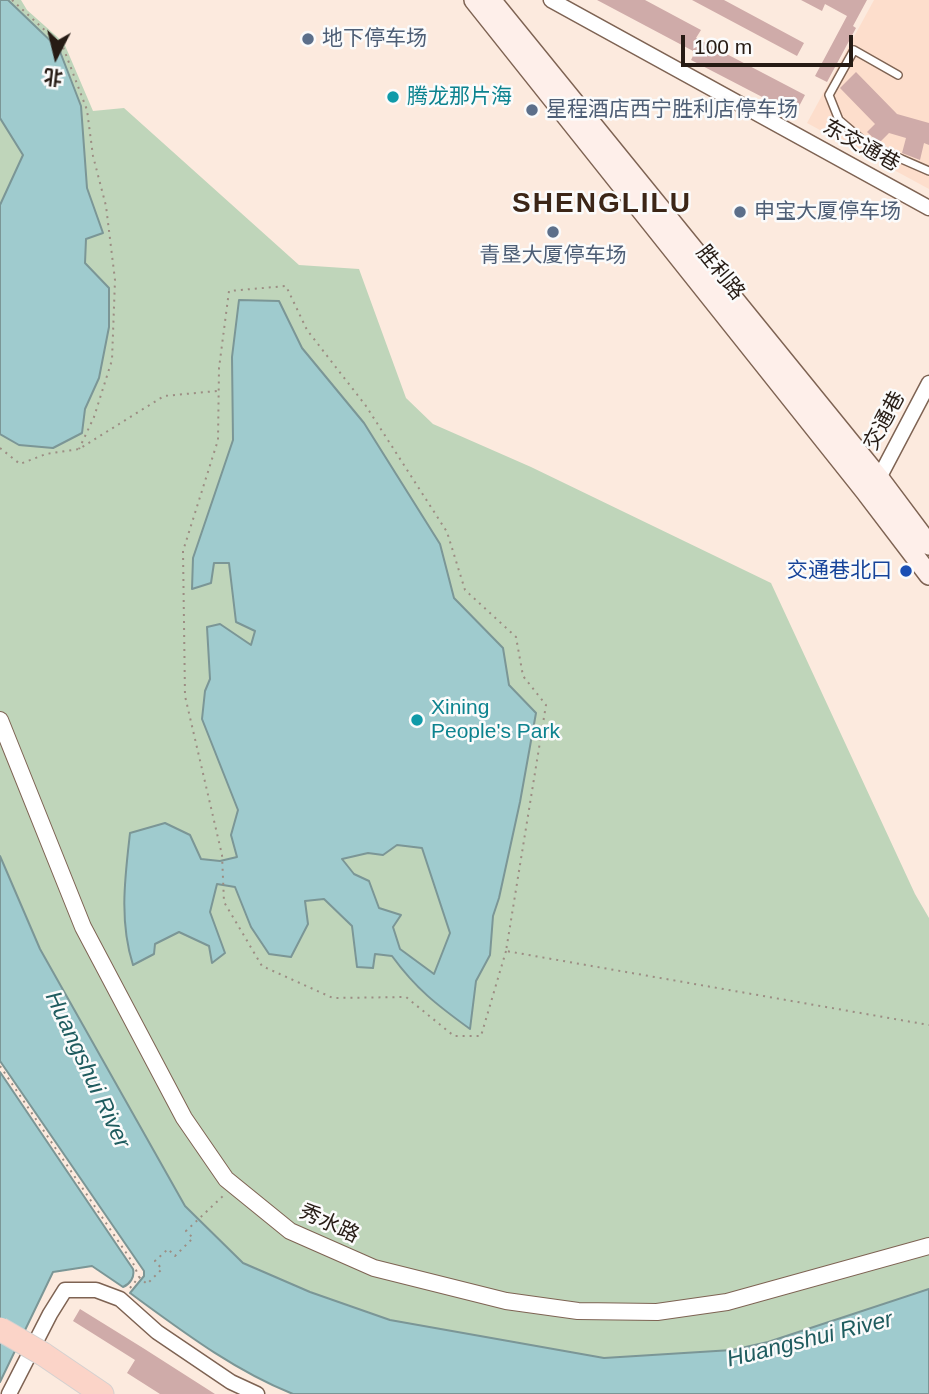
<!DOCTYPE html>
<meta charset="utf-8">
<style>
body{margin:0}
#map{position:relative;width:929px;height:1394px;overflow:hidden;background:#fceade;font-family:Helvetica,"Noto Sans SC",sans-serif}
canvas{display:block}
.north{position:absolute;left:21px;top:21px;width:70px;height:70px;-webkit-text-stroke:5px #fbfbfb;paint-order:stroke;rotate:187deg;font-size:19px;font-weight:700;line-height:28px;text-align:center;color:#261b14}
.north::after{content:'';display:block;margin:auto;width:24px;height:32px;background:#261b14;clip-path:polygon(50% 0,100% 100%,50% 72%,0 100%)}
.scale{position:absolute;left:681px;top:35px;width:172px;height:32px;box-sizing:border-box;border:4px solid #261b14;border-top:0;padding-left:9px;font-size:21px;line-height:24px;white-space:nowrap;color:#261b14;-webkit-text-stroke:5px #fbfbfb;paint-order:stroke}
</style>
<div id="map">
<canvas width="929" height="1394"></canvas>
<div class="north">北</div>
<div class="scale">100 m</div>
</div>
<script>
const ctx = document.querySelector('canvas').getContext('2d');
ctx.lineJoin = 'round';
function paint(path, color) {
  ctx.fillStyle = color;
  ctx.fill(path, 'evenodd');
}
function stroke(path, color, width, dash) {
  ctx.strokeStyle = color;
  ctx.lineWidth = width;
  ctx.lineCap = dash ? 'butt' : 'round';
  ctx.setLineDash(dash || []);
  ctx.stroke(path);
}
function label(font, color, halo, rows, align = 'center') {
  ctx.font = font + ' Helvetica,"Noto Sans SC",sans-serif';
  ctx.lineWidth = 5;
  ctx.setLineDash([]);
  ctx.textBaseline = 'middle';
  ctx.strokeStyle = halo;
  ctx.fillStyle = color;
  for (const [text, x, y, turn = 0] of rows) {
    ctx.save();
    ctx.translate(x, y);
    ctx.rotate((+turn || 0) * Math.PI / 180);
    ctx.textAlign = isNaN(turn) ? turn : align;
    if (halo) ctx.strokeText(text, 0, 0);
    ctx.fillText(text, 0, 0);
    ctx.restore();
  }
}
paint(new Path2D(`
 M874 0H929V189L807 123Z`), '#fddecc');
paint(new Path2D(`
 M0 0H21L27 10 64 43 93 111 124 108 299 265 359 269 406 398 433 424 531 467 771 583 915 894 929 918V1289L768 1342 732 1350 604 1358 390 1320 310 1292 243 1263 185 1206 40 949 0 856Z`), '#bfd5ba');
const water = new Path2D(`
 M0 0H8L59 49 81 106 87 188 103 233 86 239 85 263 109 288V327L99 378 85 409 82 433 53 448 19 445 0 434V205L23 155 0 118Z
 M239 300 279 301 302 348 364 423 440 544 454 598 503 648 509 685 536 713 520 802 499 898 493 916 490 955 476 981 470 1029C437 1005 416 989 392 956L375 954 373 968 357 967 352 926 324 899 305 901 308 924 291 957 269 954 251 927 235 887 217 884 210 912 225 953 212 963 209 946 179 932 155 944 154 954 133 965C119 921 125 877 130 833L165 823 190 835 201 859 220 861 237 857 231 835 238 810 202 719 205 691 210 679 207 627 220 624 251 645 255 631 236 622 229 563H214L211 583 192 589 193 558 233 440 232 357ZM397 845 422 848 450 933 434 974 400 949 393 927 401 915 379 908 369 881 354 874 342 859 368 853 383 855Z
 M0 856 40 949 185 1206 243 1263 310 1292 390 1320 604 1358 732 1350 768 1342 929 1289V1394H293C233 1370 182 1331 130 1293L144 1276V1271L0 1061Z
 M0 1072 133 1269C135 1277 130 1284 123 1287L92 1266 53 1272 0 1382Z`);
paint(water, '#9fcbce');
stroke(water, '#7b9696', 2);
paint(new Path2D(`
 M597 0H645L701 30 696 38 805 95 795 114 691 60 695 52Z
 M692 0H724L804 43 797 56Z
 M801 0H867L853 26 856 28 827 82 815 76 847 16 825 4 822 11Z
 M856 72 897 114 929 123V145L924 143 920 160 902 153 906 138 889 133 879 143 867 132 875 124 840 88Z
 M80 1309 143 1348 215 1394H160L127 1373 135 1360 73 1321Z`), '#cfaba9');
const service = new Path2D(`
 M898 75 854 50 829 95 839 120 867 144 929 171`);
const minor = new Path2D(`
 M551 0 929 208
 M879 478 929 383
 M9 1394 50 1314 65 1290H96L120 1299 157 1332 231 1382 257 1394`);
const tertiary = new Path2D(`
 M0 720 83 927 184 1118 226 1179 290 1231 374 1268 506 1301 578 1311 657 1312 727 1302 929 1246`);
const secondary = new Path2D(`
 M474 0 865 491 929 575
 M491 0 879 478 929 545`);
const trunk = new Path2D(`
 M43 1354 102 1394`);
stroke(service, '#7e6353', 10);
stroke(minor, '#7e6353', 17);
stroke(tertiary, '#7e6353', 18);
stroke(secondary, '#7e6353', 22);
stroke(trunk, '#d4d1d0', 25);
stroke(new Path2D(`
 M12 0 63 47 87 110 93 156 106 206 115 280 112 360 94 417 79 449
 M0 448 20 464 46 454 79 449 164 396 217 391
 M506 951 481 1036H454L406 997 333 998 262 966 224 902 222 855 185 696 183 551 218 440 219 368 229 291 286 286 307 330 366 406 447 532 465 590 516 637 523 676 546 705 506 951 929 1025
 M0 1066 133 1263 139 1277
 M130 1288 139 1277 147 1284 162 1269 155 1261 168 1249 175 1256 193 1238 186 1231 224 1195`), '#9c8d83', 2, [2, 5]);
stroke(service, '#fff', 7);
stroke(minor, '#fff', 14);
stroke(tertiary, '#fff', 16);
stroke(secondary, '#feefea', 19);
stroke(trunk, '#fbd4c8', 23);
const trunkBridge = new Path2D(`
 M0 1329 43 1354`);
stroke(trunkBridge, '#d4d1d0', 25, []);
stroke(trunkBridge, '#fbd4c8', 23);
for (const [x, y, r, color] of [
 [308,39,7,"#5c6f8a"],
 [393,97,7,"#0f9aa8"],
 [532,110,7,"#5c6f8a"],
 [740,212,7,"#5c6f8a"],
 [553,232,7,"#5c6f8a"],
 [906,571,7,"#1a4fb4"],
 [417,720,7,"#0f9aa8"]
]) {
  const dot = new Path2D();
  dot.arc(x, y, r, 0, 2 * Math.PI);
  ctx.fillStyle = color;
  ctx.fill(dot);
  stroke(dot, '#fbfbfb', 2.5);
}
label('21px', '#4e5e75', '#fbfbfb', [
 ["地下停车场",322,39],
 ["星程酒店西宁胜利店停车场",546,110],
 ["申宝大厦停车场",754,212],
 ["青垦大厦停车场",553,256,"center"]
], 'left');
label('21px', '#0d838f', '#fbfbfb', [
 ["腾龙那片海",407,97],
 ["Xining",431,708],
 ["People's Park",431,732]
], 'left');
label('21px', '#261b14', '#fbfbfb', [
 ["东交通巷",861,146,29],
 ["胜利路",720,273,51],
 ["交通巷",885,421,-62],
 ["秀水路",329,1224,25]
]);
label('21px', '#164399', '#fbfbfb', [
 ["交通巷北口",892,571]
], 'right');
label('italic 23px', '#1f5c5f', '#fbfbfb', [
 ["Huangshui River",87,1070,65],
 ["Huangshui River",810,1340,-14]
]);
ctx.letterSpacing = '2px';
label('bold 28px', '#3c2617', '#fbfbfb', [
 ["SHENGLILU",602,204]
]);
ctx.letterSpacing = '0px';
</script>
